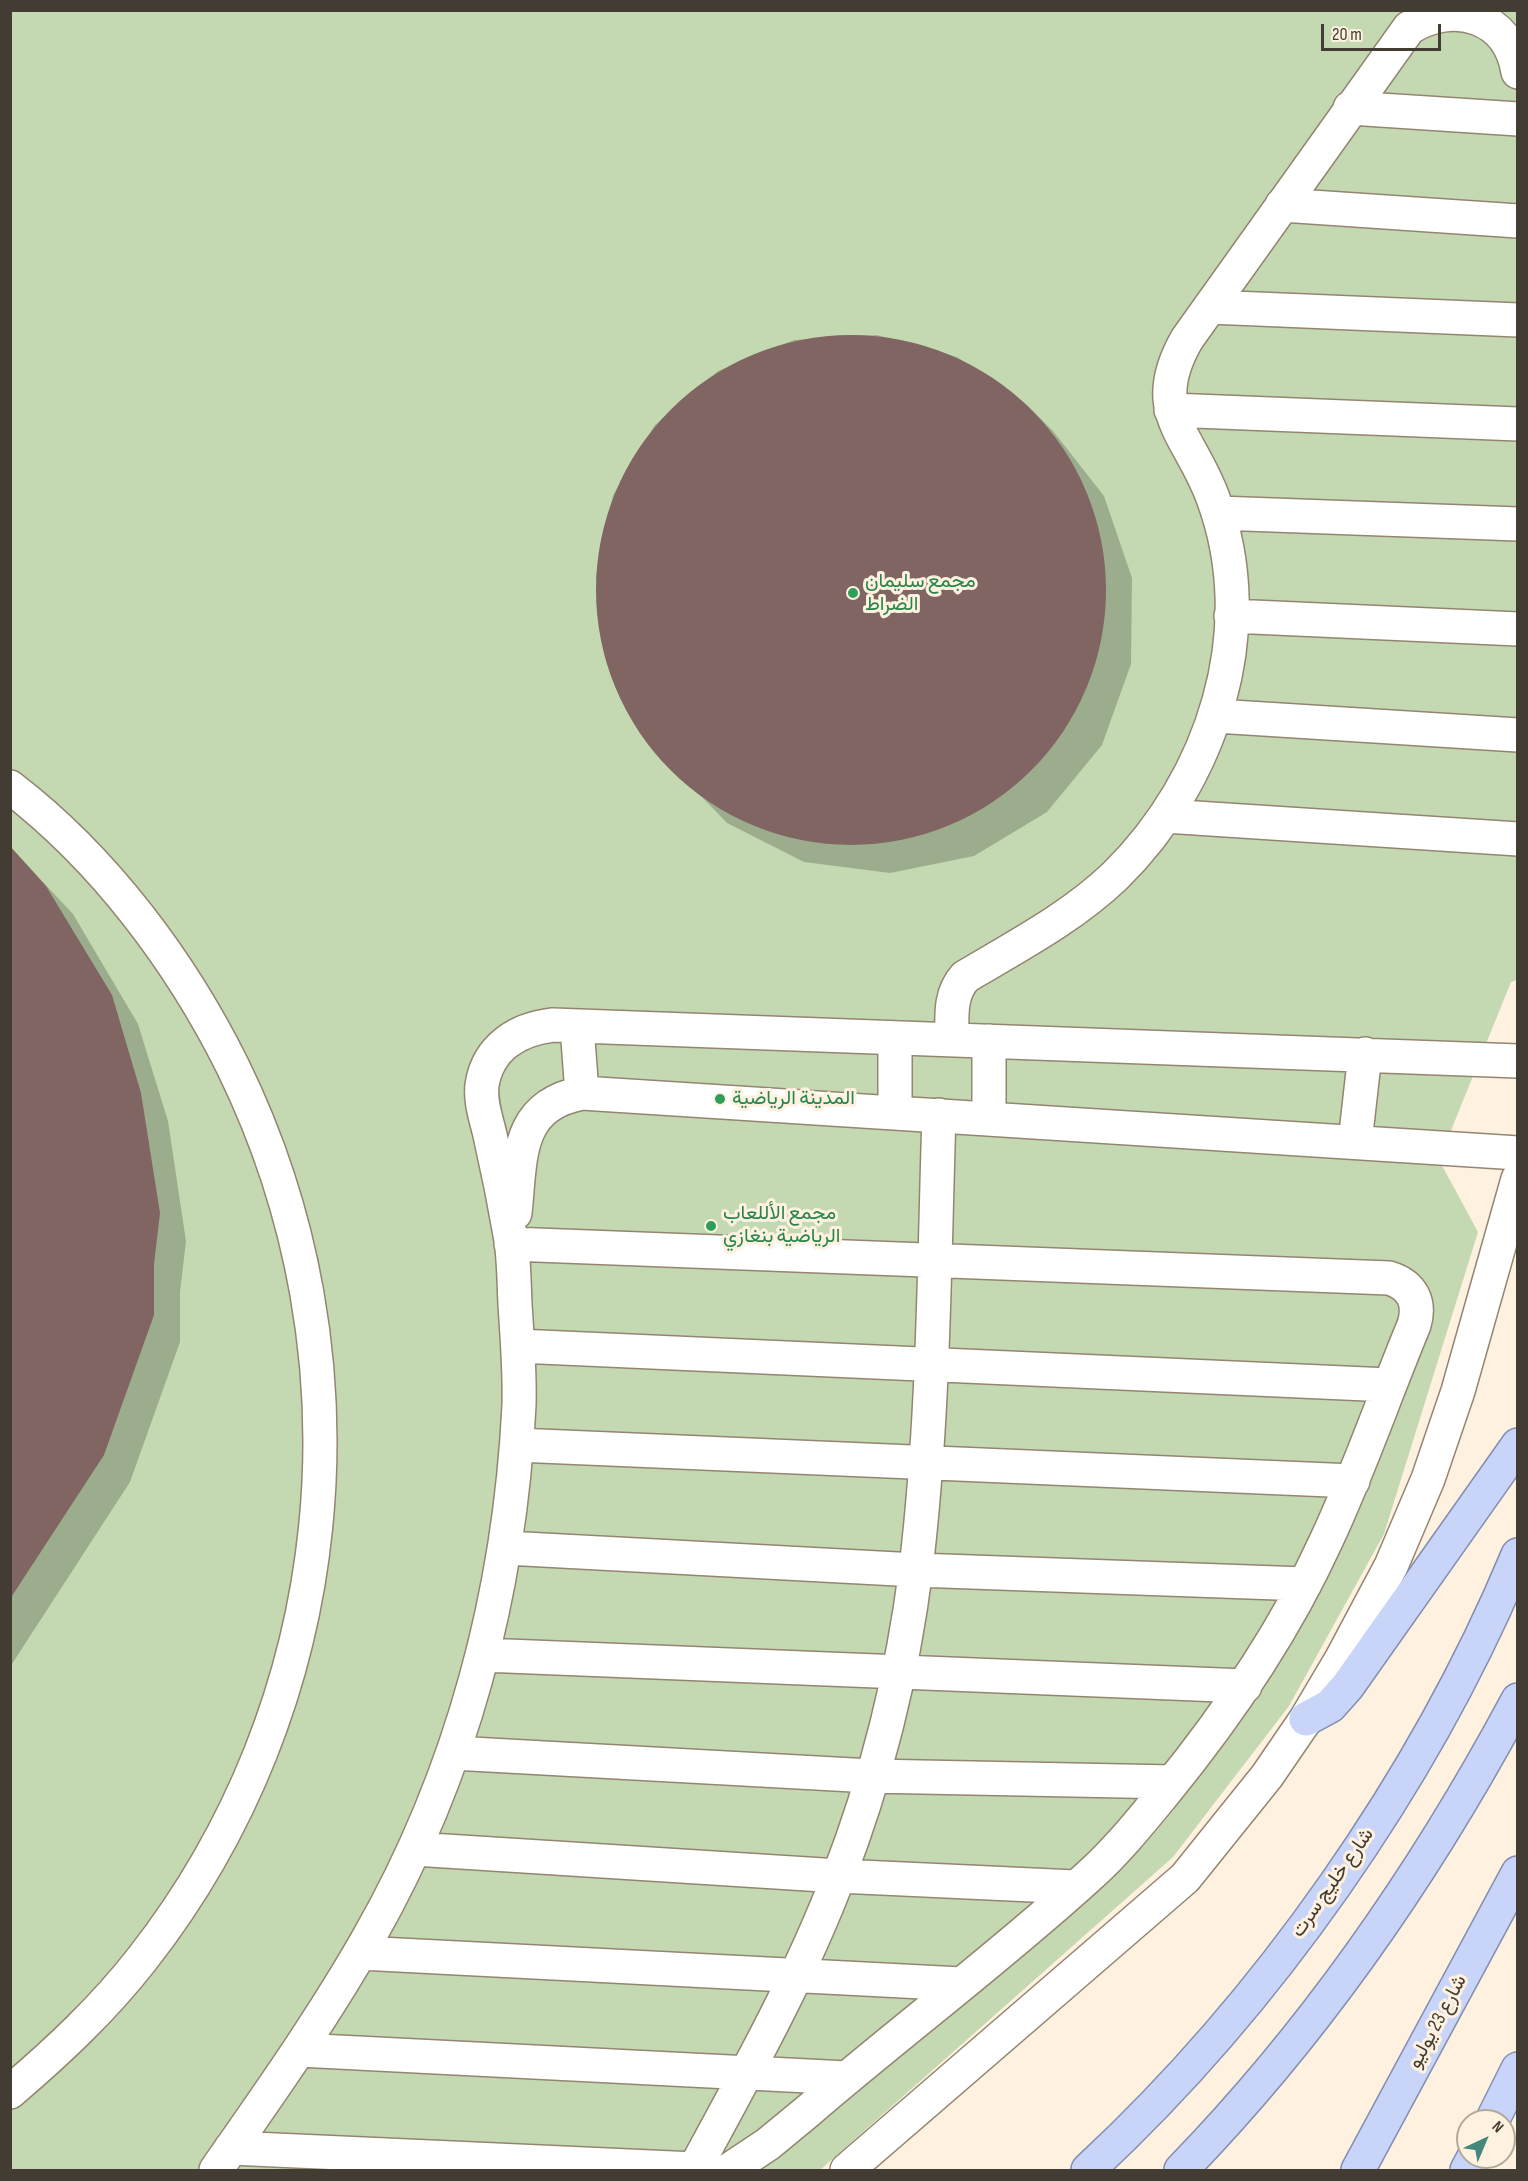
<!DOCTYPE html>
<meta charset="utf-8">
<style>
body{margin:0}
#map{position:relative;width:1528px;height:2181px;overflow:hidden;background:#fef1df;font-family:"Sofia Sans Condensed",sans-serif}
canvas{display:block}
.frame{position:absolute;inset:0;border:12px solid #433c33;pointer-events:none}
.north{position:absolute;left:1456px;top:2109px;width:60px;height:60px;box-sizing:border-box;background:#fef1df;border:2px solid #b3a99a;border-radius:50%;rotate:44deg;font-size:16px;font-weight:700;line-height:24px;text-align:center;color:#433c33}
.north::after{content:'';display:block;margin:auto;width:21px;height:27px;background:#44887b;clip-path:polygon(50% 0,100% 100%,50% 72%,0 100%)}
.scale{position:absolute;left:1321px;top:24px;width:120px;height:27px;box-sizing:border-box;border:3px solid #433c33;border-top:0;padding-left:8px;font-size:18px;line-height:21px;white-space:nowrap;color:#433c33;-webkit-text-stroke:4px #fef1df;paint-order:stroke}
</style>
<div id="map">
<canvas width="1528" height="2181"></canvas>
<div class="frame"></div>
<div class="north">N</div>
<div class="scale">20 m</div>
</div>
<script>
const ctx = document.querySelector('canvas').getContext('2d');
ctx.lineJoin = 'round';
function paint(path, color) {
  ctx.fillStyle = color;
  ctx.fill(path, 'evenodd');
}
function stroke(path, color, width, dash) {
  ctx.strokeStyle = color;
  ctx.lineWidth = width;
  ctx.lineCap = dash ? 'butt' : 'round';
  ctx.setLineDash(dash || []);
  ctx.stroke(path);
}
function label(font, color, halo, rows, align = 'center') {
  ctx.font = font + ' "Sofia Sans Condensed",Vazirmatn,sans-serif';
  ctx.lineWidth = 6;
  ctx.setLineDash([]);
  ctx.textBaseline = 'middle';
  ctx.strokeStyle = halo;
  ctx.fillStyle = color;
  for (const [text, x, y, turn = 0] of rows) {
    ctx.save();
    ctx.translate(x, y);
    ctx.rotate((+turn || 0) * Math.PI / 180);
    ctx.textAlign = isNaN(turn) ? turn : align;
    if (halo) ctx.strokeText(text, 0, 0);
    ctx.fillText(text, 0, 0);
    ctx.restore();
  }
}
paint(new Path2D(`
 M11 11H1517V980L1511 982 1439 1160 1478 1232 1384 1534 1289 1706 1173 1857 820 2170H11Z`), '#c4d9b1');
paint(new Path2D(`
 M877 335 957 357 1026 404 1053 431 1104 496 1132 578 1131 664 1102 745 1047 812 974 856 890 873 804 862 727 823 700 795 640 733 605 658 596 576 613 495 655 425 718 371 794 340Z
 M10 847 73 914 138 1024 168 1121 186 1241 180 1292V1342L130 1482 10 1667Z`), '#0003');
paint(new Path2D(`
 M596 590a255 255 0 1 1 510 0a255 255 0 1 1-510 0Z
 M10 846 46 886 112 995 141 1093 160 1213 154 1264V1315L104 1455 10 1599Z`), '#806562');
const minor = new Path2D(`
 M1350 108 1518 119
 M1282 205 1518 221
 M1210 307 1518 320
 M1171 410 1518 424
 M1218 513 1518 524
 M1231 616 1518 629
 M1216 716 1518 735
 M10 787C104 859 181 962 233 1067 375 1357 342 1704 142 1959 103 2009 58 2051 10 2092
 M1165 816 1518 839
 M577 1027 582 1093
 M895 1038V1113
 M952 1040C952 1017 949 995 965 977 1017 946 1071 918 1115 876 1213 780 1262 630 1213 498 1190 434 1145 412 1187 339L1409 28C1453 0 1509 15 1518 72
 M989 1119V1041
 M1355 1142 1365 1054
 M515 1213C521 1158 515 1106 582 1093L1518 1153
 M511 1244 1389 1278C1412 1285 1421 1302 1414 1325 1384 1397 1359 1471 1326 1541 1284 1633 1227 1716 1164 1793 1141 1821 1117 1851 1089 1876 999 1958 901 2031 808 2111L768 2144 729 2170
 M518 1346 1389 1385
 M517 1445 1353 1481
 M506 1548 916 1570 1305 1584
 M483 1655 1245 1686
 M453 1753 871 1776 1173 1782
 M414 1849 839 1876 1075 1887
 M360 1953 961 1984
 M299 2050 847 2078
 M231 2148 695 2169
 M216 2170C269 2094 323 2018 369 1937 462 1774 510 1592 519 1405 520 1371 517 1337 515 1304 514 1283 514 1261 511 1240 505 1205 498 1170 490 1135 486 1118 480 1102 482 1085 488 1047 518 1029 553 1025L1518 1061
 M694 2170C746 2074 799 1980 838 1878 876 1780 903 1672 916 1568 934 1418 934 1266 939 1115
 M847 2170 1185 1878 1267 1776 1306 1719 1341 1660 1391 1566 1428 1479 1458 1391 1518 1179`);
const major = new Path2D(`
 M1306 1719 1330 1706 1347 1687 1518 1445
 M1492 2121 1518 2069
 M1088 2170C1267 2004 1424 1781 1518 1555
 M1181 2170C1315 2032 1427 1870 1518 1700
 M1358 2170 1518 1873
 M1467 2170 1474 2157`);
stroke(minor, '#948571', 36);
stroke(major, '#828db1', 36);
stroke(minor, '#fff', 33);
stroke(major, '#c8d5f9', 33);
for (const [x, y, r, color] of [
 [853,593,6,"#2e9e5b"],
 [720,1099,6,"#2e9e5b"],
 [711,1226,6,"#2e9e5b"]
]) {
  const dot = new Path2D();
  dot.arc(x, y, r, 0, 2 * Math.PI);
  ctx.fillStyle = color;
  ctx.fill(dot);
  stroke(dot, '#fef1df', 2);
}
label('20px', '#27864d', '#fef1df', [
 ["مجمع سليمان",865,582],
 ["الضراط",865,605],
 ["المدينة الرياضية",732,1099],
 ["مجمع الأللعاب",723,1214],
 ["الرياضية بنغازي",723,1237]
], 'left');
label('20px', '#433c33', '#fef1df', [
 ["شارع خليج سرت",1333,1883,-55],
 ["شارع 23 يوليو",1438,2022,-62]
]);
</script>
